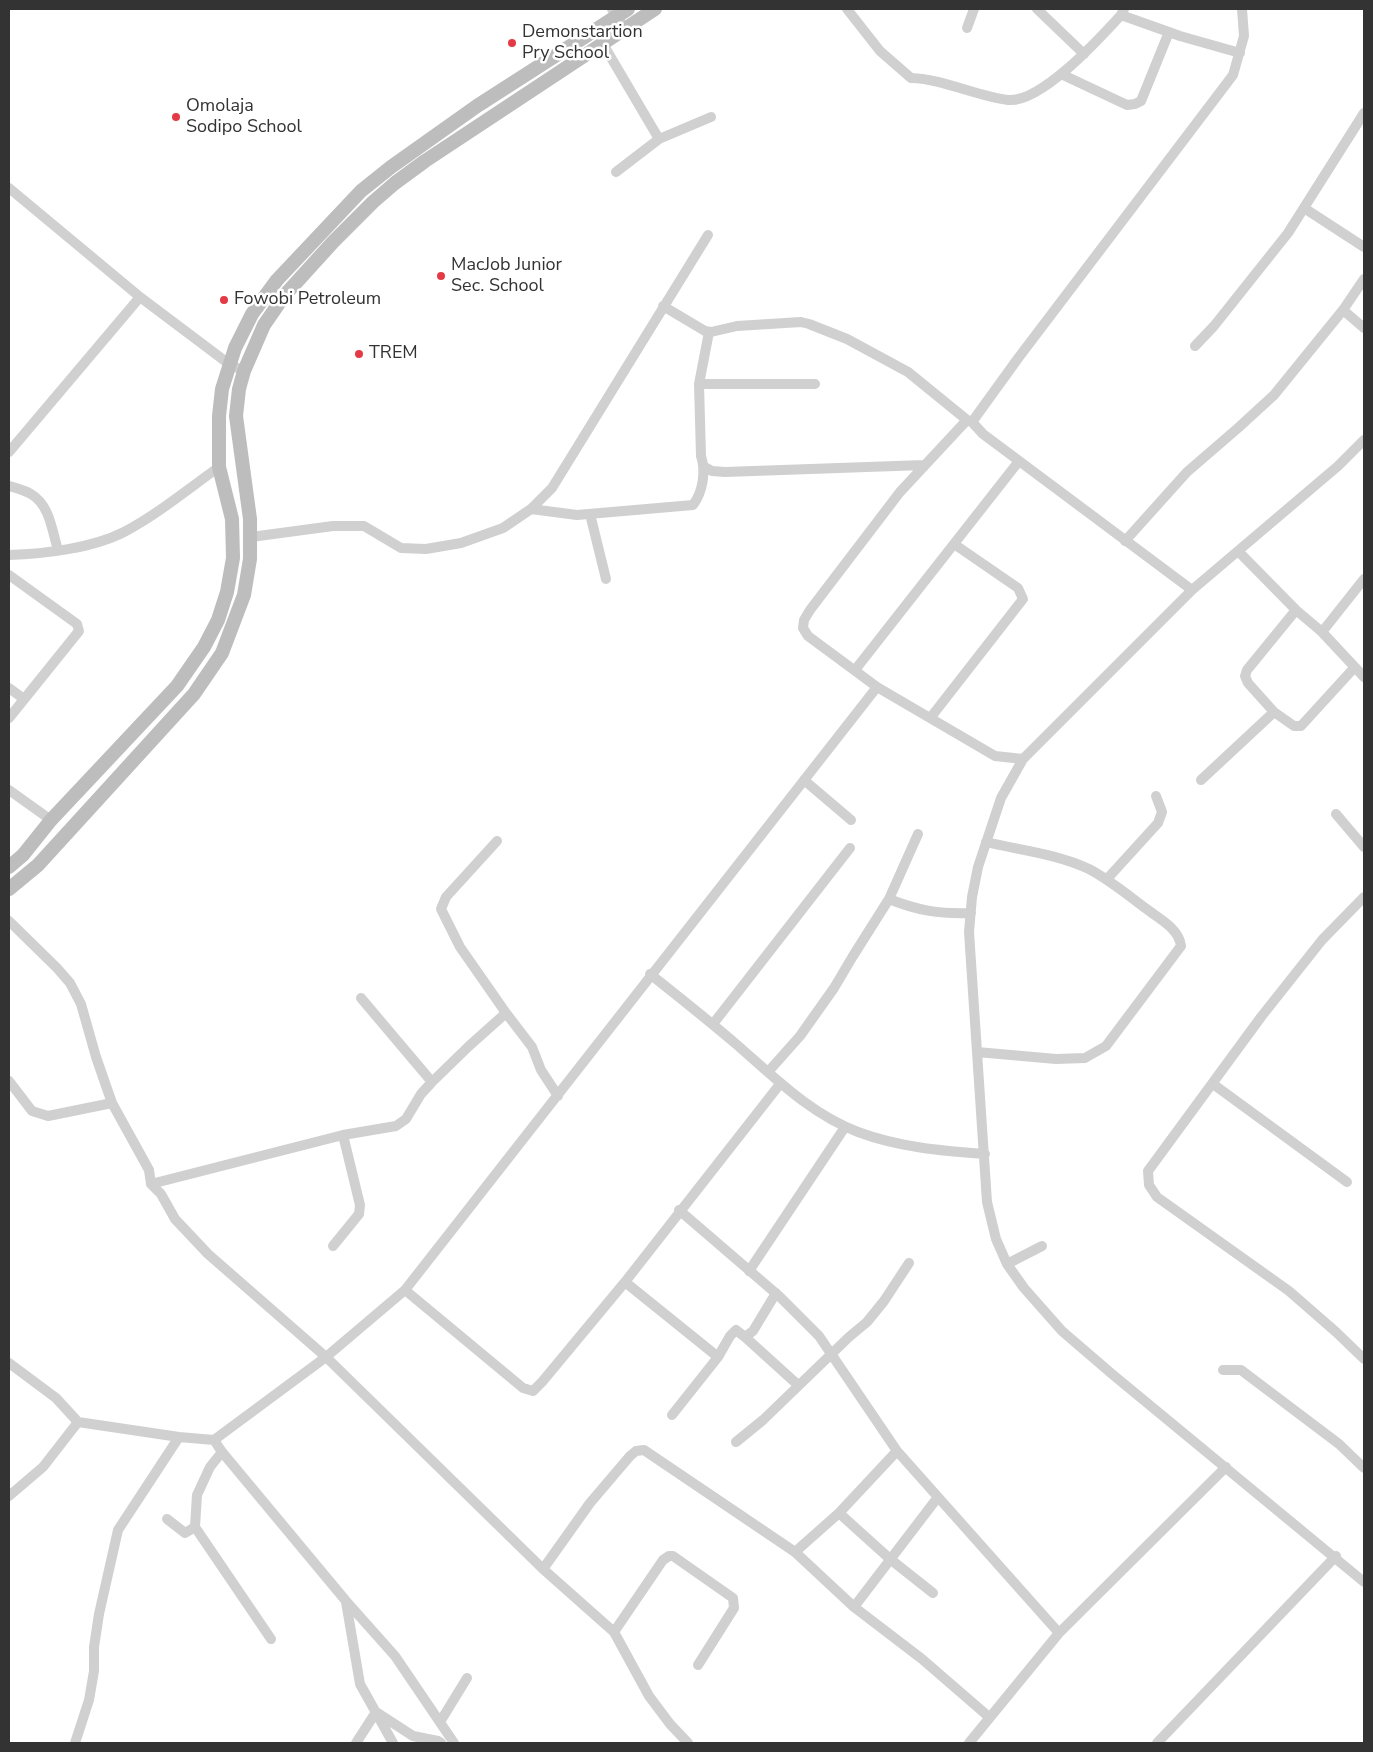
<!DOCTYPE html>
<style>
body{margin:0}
#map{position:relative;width:1373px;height:1752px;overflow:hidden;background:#fff;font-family:"Nunito Sans",sans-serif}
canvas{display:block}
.frame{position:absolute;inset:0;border:10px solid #333;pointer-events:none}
</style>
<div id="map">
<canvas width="1373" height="1752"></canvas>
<div class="frame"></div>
</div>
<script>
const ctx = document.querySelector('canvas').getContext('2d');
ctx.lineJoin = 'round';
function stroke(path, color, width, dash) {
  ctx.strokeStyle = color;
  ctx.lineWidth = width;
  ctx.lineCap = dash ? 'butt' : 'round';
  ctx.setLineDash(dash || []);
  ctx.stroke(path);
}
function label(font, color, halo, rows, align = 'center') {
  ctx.font = font + ' "Nunito Sans",sans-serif';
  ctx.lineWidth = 5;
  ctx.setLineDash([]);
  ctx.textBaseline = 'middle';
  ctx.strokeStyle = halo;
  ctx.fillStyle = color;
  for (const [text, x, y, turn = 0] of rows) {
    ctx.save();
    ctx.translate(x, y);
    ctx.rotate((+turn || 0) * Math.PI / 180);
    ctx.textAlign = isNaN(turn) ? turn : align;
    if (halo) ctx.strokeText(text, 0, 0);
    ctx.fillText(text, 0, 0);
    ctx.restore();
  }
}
stroke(new Path2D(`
 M612 9 625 29
 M847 9 880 51 911 78C944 79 975 96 1008 100 1041 103 1099 39 1121 15L1124 9
 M1037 9 1084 54
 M1121 15 1180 36 1240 53
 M967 28 974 9
 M603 44 659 139
 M1061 74 1127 105 1135 104 1141 101 1169 32
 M616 172 659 139 711 117
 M9 188 140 297 229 364 244 371
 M1304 208 1364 247
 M663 306 705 331 711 332 737 326 801 322 809 324 847 339 908 372 967 420 972 422 983 434 1192 590
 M1343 310 1364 328
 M1195 346 1214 326 1288 233 1364 113
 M699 384H815
 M967 420 900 492 810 610 804 620 803 628 808 636 877 687 995 756 1023 759
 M972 422 1019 357 1233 75 1244 36 1242 9
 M1364 440 1338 466 1192 590 1023 759 1001 798 978 867 972 897 969 932 987 1202 996 1239 1007 1264 1024 1288 1062 1331 1112 1374 1364 1582
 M9 452 140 297
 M705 467 712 471 725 472 924 465
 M9 486C16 488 24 490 31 494 50 505 52 531 58 550
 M531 509 577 515 693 505C703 492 706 471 701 456L699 384 709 332
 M590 514 606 579
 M251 537 333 526H364L401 548 426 549 461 543 503 528 531 509 552 488 708 235
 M1125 541 1187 472 1238 428 1274 395 1343 310 1364 279
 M1238 551 1296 610 1322 632 1364 677
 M9 555C44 554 93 548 124 532 158 514 188 489 219 467
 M9 575 77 624 79 631 9 718
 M1296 610 1247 670 1245 676 1248 683 1274 712 1294 726H1301L1354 668
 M1322 632 1364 579
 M855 670 1019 461
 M9 688 24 699
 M931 717 1023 599 1018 588 954 544
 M804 780 851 820
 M1201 780 1274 712
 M9 790 51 820
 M1336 814 1364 847
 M497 841 446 897 441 909 460 947 506 1013 532 1047 541 1070 558 1096
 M1107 879 1158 823 1162 812 1156 796
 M1364 897 1322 940 1261 1017 1148 1171 1149 1185 1157 1197 1289 1291 1336 1332 1364 1359
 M889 899C919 911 939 914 971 913
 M9 921 57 968 70 983 81 1004 96 1057 112 1103 149 1170 151 1184 161 1194 175 1219 208 1254 326 1357 543 1569 614 1632 649 1696 670 1724 688 1743
 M650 974C679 997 708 1020 736 1044 774 1077 810 1114 858 1132 898 1147 942 1151 985 1154
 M361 998 432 1082
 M713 1024 850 848
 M977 1052 1056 1059 1085 1058 1106 1046 1181 946C1179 929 1161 920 1148 910 1129 896 1110 880 1089 869 1057 854 1020 850 986 842
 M768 1072 800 1036 834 988 853 956 889 899 918 834
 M9 1081 32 1111 48 1116 112 1103
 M1213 1084 1347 1182
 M151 1184 343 1135 396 1126 406 1119 421 1094 432 1082 469 1046 506 1013
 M679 1210 779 1296 819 1336 897 1451 1059 1633
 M333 1246 359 1214 360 1205 343 1135
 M1007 1264 1042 1246
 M749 1271 845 1127
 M625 1282 718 1357
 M405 1290 523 1388 533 1391 542 1382 625 1282 780 1084
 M745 1337 798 1385
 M9 1363 56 1398 78 1422 179 1437 214 1440 326 1357 405 1290 877 687
 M1223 1370H1241L1339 1444 1364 1468
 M672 1415 718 1357 730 1336 736 1330 745 1337 753 1331 776 1293
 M214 1440 222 1452 346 1601 395 1656 454 1743
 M736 1442 763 1420 849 1337 867 1322 884 1301 909 1263
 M222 1452 210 1467 197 1495 195 1527 271 1639
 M9 1496 43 1467 78 1422
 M839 1513 890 1559 933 1593
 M167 1519 185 1533 195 1527
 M795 1552 839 1513 897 1451
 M543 1569 590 1503 630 1456 636 1451 644 1450 795 1552 854 1607 922 1659 989 1717
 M346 1602 360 1684 393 1743
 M854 1607 938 1497
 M614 1632 663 1560 669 1556H673L733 1598 734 1608 698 1665
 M440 1722 467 1678
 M75 1743 89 1700 94 1671V1647L99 1614 118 1530 179 1437
 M356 1743 376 1712 413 1736 438 1741 441 1743
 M969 1743 1059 1633 1226 1467
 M1157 1743 1336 1556`), '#d0d0d0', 10);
stroke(new Path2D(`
 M9 867 23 855 51 820 177 686 204 647 218 620 227 592 233 558 232 519 219 467V416L222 389 235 348 252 314 277 280 361 191 391 167 477 106 628 9
 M9 889 38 865 101 796 194 694 222 653 244 595 250 559V519L236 416 239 389 244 371 264 325 284 296 333 242 373 202 395 183 425 161 655 9`), '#bdbdbd', 14);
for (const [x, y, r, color] of [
 [512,43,5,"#e43a45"],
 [176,117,5,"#e43a45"],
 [441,276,5,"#e43a45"],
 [224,300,5,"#e43a45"],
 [359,354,5,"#e43a45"]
]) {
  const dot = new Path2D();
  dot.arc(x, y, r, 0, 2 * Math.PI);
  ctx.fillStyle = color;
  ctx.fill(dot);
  stroke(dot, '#fff', 2);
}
label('18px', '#333', '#fff', [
 ["Demonstartion",522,33],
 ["Pry School",522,54],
 ["Omolaja",186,107],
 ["Sodipo School",186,128],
 ["MacJob Junior",451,266],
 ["Sec. School",451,287],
 ["Fowobi Petroleum",234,300],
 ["TREM",369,354]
], 'left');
</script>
